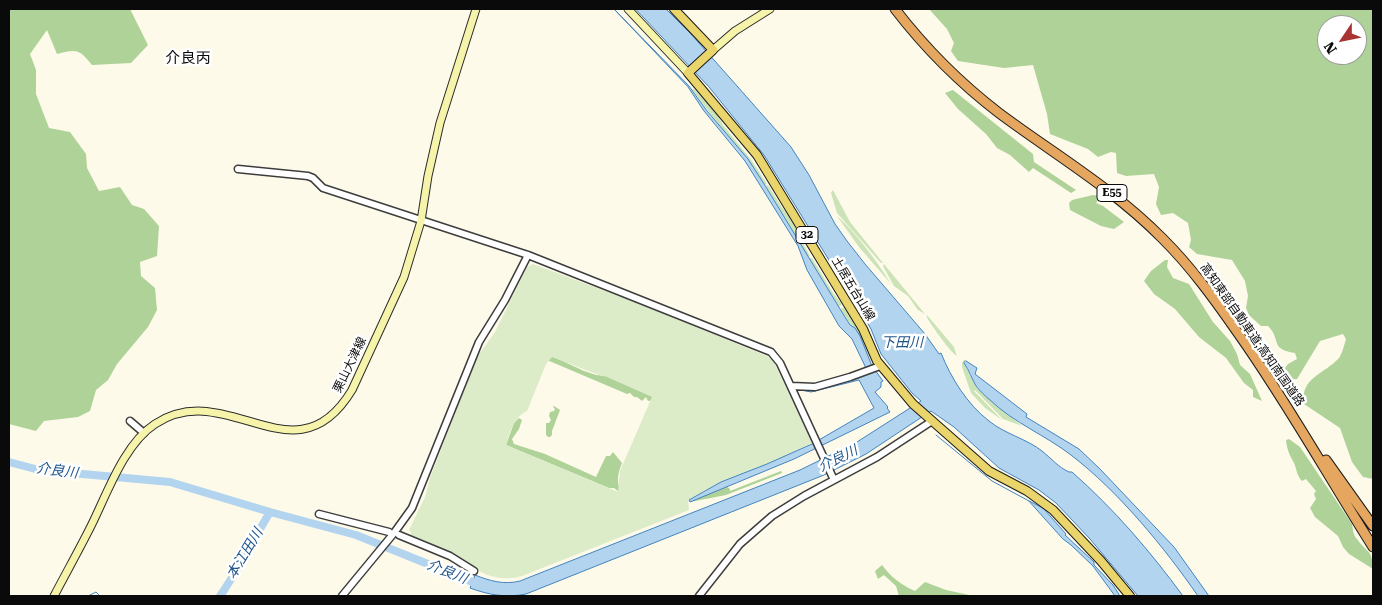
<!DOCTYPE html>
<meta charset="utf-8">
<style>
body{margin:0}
#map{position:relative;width:1382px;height:605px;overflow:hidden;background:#fdfae9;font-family:"Roboto Serif",serif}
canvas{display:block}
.frame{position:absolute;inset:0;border:10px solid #0a0a0a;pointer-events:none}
.north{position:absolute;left:1317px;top:15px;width:50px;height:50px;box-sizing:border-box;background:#fff;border:1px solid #9d9d9d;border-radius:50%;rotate:236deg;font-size:14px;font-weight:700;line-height:20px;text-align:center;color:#0a0a0a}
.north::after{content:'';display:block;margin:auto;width:18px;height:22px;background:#aa3432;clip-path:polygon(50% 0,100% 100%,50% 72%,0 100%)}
</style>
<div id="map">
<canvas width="1382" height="605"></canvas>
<div class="frame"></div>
<div class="north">N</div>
</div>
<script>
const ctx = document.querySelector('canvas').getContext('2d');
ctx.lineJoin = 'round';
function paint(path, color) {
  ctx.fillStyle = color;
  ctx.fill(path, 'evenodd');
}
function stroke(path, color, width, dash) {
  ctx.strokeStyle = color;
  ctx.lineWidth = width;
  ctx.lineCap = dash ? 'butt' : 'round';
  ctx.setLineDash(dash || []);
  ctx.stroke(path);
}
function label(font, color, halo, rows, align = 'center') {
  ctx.font = font + ' "Roboto Serif","Noto Sans JP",serif';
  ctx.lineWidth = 5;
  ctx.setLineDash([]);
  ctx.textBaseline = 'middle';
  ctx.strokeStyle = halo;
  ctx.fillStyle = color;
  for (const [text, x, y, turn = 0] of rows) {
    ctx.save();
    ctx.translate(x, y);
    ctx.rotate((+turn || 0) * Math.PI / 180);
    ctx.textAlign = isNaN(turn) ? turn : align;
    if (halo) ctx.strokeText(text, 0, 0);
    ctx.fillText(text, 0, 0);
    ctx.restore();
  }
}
paint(new Path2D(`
 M692 89H694L714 109 723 125 752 161 767 184 765 185C743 152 715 122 692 89Z
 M768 185 781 206 792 220 799 236 810 256 808 257 766 186Z
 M833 190 850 222 883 263H881L837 213 831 193Z
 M837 216C853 229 880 265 891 284L859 247Z
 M809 258H812L833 293 842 304 839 307Z
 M884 264 925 314 918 310 908 296 894 286 883 266Z
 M847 306 864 338 873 360 872 362 865 348 860 336 855 328 851 325 840 309Z
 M927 315 954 347 957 356C949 351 933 327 927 318Z
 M964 360H966L964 363 976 387 982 393 1022 426 1003 419 975 390 974 391 1002 420 985 408 971 393 962 367V363Z`), '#cbe3b7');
paint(new Path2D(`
 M9 9H130L148 45 131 63 92 65C79 49 77 49 57 54L47 30 30 54 36 70V94L49 128 70 132 86 154 87 168 99 191 120 187 132 205 144 209 159 226 157 256 140 262 141 276 155 288 157 310 148 327 117 364 108 380 96 390 90 411 78 417 44 421 36 431 9 424Z
 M929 9H1373V479L1363 477 1352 462 1340 428 1304 404C1300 377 1325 374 1339 358 1343 352 1344 345 1346 339L1343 334 1320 341 1297 379C1292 380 1286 377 1281 373L1288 364 1297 359 1295 353C1269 349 1282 340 1268 326H1261L1249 315 1246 308 1248 296 1245 281 1232 260 1197 254 1189 247 1191 240 1188 223 1173 213 1161 215 1156 204 1159 187 1154 174 1126 176 1117 173 1116 153 1111 152 1098 157 1088 149 1050 134 1047 114 1033 65 1004 68 958 61 951 51 954 43 947 29ZM1327 25H1357V55H1327Z
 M953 90 1033 154 1034 162 1076 190 1071 193 1033 168 1029 172 1010 155 997 148 986 134 958 109 945 93Z
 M1093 195 1100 196 1096 203 1103 206 1124 222 1114 229 1101 226 1070 210 1069 203 1072 200Z
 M1165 260H1168L1167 267 1173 278 1189 284 1213 322 1230 341 1237 354 1240 365 1250 374 1262 401 1253 397V390L1244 383 1226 358 1199 337 1175 309 1154 294 1144 281 1151 271Z
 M541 351 584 371 596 375 608 376 652 394 654 400 648 401 646 397 642 401 637 397H634L630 393 627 394 540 357Z
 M554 406 560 410 552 431V435L550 437H548L546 435V423H549L551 420 549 416 550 412 554 411 555 409 553 407Z
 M519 418 522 420 519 429 512 439 514 444 545 454 596 477 606 456H610L613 452 622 463C619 471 615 482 621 490L619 492 614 488H609L506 445 514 423Z
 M1289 439 1300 447 1352 524C1353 529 1353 535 1357 539 1366 552 1373 550 1373 569L1349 554 1343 547 1338 536 1315 517 1310 508 1316 499 1314 494 1316 491 1306 479 1302 481C1296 475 1297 468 1293 461 1289 454 1287 449 1286 440Z
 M781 471 782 473 726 495 690 502 710 491H718V489L726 486 730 489V491Z
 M882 565C891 577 901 585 915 591L925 582 946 590 974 596H899L896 586 884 575 878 579 875 571Z`), '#aed298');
paint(new Path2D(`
 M533 264 632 301 769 357 773 360 812 443 780 459 721 482 688 500 689 510 522 576C505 581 486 578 473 566L410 537 411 532 409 530 425 497 430 478 477 357 495 332 527 267ZM552 357 599 375 607 377 652 397 620 471 618 492 506 445C510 432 514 417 527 411L546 364Z`), '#dcebc8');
const water = new Path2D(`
 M614 9 689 86 707 111 748 159 766 187 840 309 850 325 855 328 860 336 872 366 883 381 881 382V387L875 392 888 407 887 408 890 412 794 459 690 502 689 500 721 482 767 464 812 444 874 408 859 380 811 392 801 390V388L813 390 865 369V366L852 339 839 326 807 270 798 246 745 161 704 111 688 87Z
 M636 9H666L691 34 791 147 809 175 835 224 847 241 865 264 925 334 939 354 941 353C951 378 967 404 989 421 1005 434 1027 439 1042 451 1052 459 1058 467 1069 472H1072C1114 509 1150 551 1183 596H1138L1090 539 1056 503 1039 490 999 468 954 427 931 411 866 454 824 475 526 594C506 598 489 595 470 588L475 575C490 581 504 585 520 581L800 470 857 442 921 401 912 393 881 354 871 329 858 307 764 155 709 87Z
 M966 361 977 368 975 374 1027 414 1026 417 1079 449 1100 469 1174 547 1209 596H1198C1164 547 1119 492 1071 455 1045 435 1014 423 990 400 985 396 980 391 976 386 972 379 969 370 964 363Z
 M1029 501 1043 508 1066 534 1065 535 1094 562V565L1113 585 1120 596H1115L1093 566 1071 545 1063 539Z`);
paint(water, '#b3d4ef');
stroke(water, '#4284be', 1);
stroke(new Path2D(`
 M936 435 992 481 1029 501
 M88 596 96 592 100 596`), '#4284be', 1);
stroke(new Path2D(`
 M9 462 39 470 170 482 270 512 356 535 480 585
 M220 596C239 569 253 540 270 512`), '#b3d4ef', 8);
const tertiary = new Path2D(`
 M238 169 308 176 313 178 323 188 528 255 771 352 780 363 834 480
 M791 386 815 387 850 377 880 366
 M130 421 144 433
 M319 514 389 532
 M399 535 450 556 474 571
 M342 596 394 533 412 508 479 342 505 300 528 255
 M699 596 740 544 772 516 804 496 877 457 932 421`);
const secondary = new Path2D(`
 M628 9 688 73
 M713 50 735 31 770 9
 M54 596C66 573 79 550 91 526 107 494 124 444 155 424 228 376 295 484 352 390L404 277 421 221 428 176 440 123 476 9`);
const primary = new Path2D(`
 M674 9 713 50 688 73 757 155 863 329 877 361 913 404 989 471 1027 491 1053 510 1101 561 1130 596`);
const motorway = new Path2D(`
 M895 9C925 48 960 83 999 113 1054 154 1114 189 1163 239 1192 268 1215 300 1238 333 1287 402 1328 476 1373 547
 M1326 460 1373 526`);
stroke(tertiary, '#3d3d3d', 9);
stroke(secondary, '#2c2c2c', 9);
stroke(primary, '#1b1b1b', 10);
stroke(motorway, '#1b1b1b', 11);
stroke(tertiary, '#fff', 6);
stroke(secondary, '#f6f3ab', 7);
stroke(primary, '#ead46c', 8);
stroke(motorway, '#e5a65f', 9);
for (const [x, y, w] of [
 [1112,193,30],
 [807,235,22]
]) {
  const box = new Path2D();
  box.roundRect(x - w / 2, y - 8.5, w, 17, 4);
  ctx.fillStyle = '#fff';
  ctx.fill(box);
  stroke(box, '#0a0a0a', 1);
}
label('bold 11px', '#0a0a0a', null, [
 ["E55",1112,193],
 ["32",807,235]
]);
label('12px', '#0a0a0a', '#fff', [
 ["土居五台山線",853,289,59],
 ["高知東部自動車道;高知南国道路",1252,335,55],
 ["栗山大津線",350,365,-64]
]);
label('italic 14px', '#22578d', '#fff', [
 ["下田川",902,343],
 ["介良川",838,459,-26],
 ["介良川",57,471,7],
 ["本江田川",245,554,-59],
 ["介良川",447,572,22]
]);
label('15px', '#0a0a0a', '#fff', [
 ["介良丙",188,59]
]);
</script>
